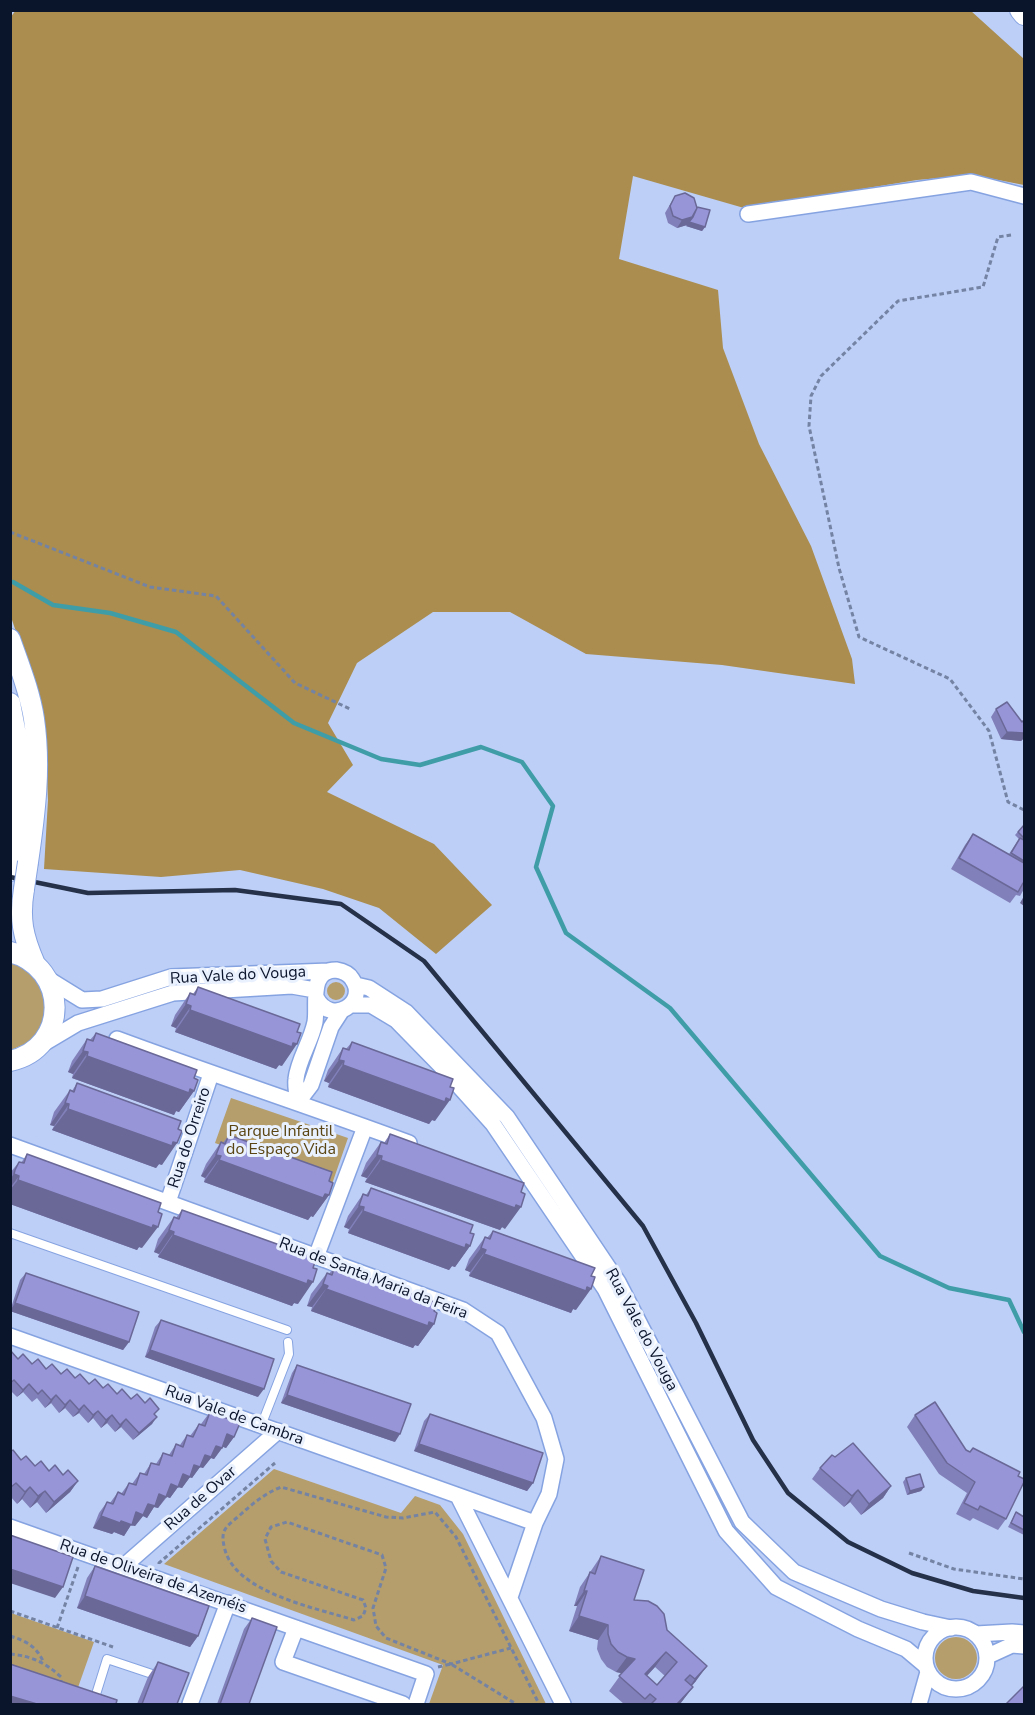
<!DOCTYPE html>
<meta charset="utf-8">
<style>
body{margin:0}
#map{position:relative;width:1035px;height:1715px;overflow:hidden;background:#bdcff6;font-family:"Nunito Sans",sans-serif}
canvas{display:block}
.frame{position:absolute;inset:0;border:12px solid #0a142b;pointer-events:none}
</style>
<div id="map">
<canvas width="1035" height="1715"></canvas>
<div class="frame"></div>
</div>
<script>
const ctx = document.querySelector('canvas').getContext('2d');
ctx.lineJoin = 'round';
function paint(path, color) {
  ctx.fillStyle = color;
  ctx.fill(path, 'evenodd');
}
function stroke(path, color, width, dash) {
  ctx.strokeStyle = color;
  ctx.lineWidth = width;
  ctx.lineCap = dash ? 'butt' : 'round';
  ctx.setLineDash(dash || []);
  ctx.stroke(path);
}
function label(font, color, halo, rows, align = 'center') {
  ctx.font = font + ' "Nunito Sans",sans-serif';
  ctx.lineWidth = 6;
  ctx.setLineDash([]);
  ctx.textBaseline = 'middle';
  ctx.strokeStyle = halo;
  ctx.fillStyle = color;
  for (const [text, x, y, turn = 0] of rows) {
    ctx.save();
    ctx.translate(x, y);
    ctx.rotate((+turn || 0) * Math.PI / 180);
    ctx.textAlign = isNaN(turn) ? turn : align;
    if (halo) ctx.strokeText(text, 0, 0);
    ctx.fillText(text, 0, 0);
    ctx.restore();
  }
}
paint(new Path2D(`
 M10 960 27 967 45 990V1020L38 1033 27 1043 11 1050Z
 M327 991a9 9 0 1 1 18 0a9 9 0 1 1-18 0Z
 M231 1098 348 1138 332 1184 215 1143Z
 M274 1469 401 1513 415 1496 440 1505 463 1534 546 1704H429L443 1665 164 1564Z
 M11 1613 94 1642 75 1696 11 1674Z
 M935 1658a21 21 0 1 1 42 0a21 21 0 1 1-42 0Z`), '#b59e6c');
paint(new Path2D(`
 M16 10 971 11 1024 59V185L973 175 917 180 744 208 633 176 619 259 718 290 723 348 759 444 811 546 852 659 855 684 722 665 586 654 510 612H433L357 663 328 723 353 765 327 792 434 844 492 905 436 954 379 908 323 889 240 870 161 877 44 869 48 800 44 715 10 614V18Z`), '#aa8d4f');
stroke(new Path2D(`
 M13 582 53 605 110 613 176 632 294 723 381 759 420 765 481 747 522 762 553 806 536 867 566 933 670 1008 880 1256 949 1288 1009 1300 1024 1332`), '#3f9da8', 4.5);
const service = new Path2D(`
 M10 1233 287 1330
 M261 1426 289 1354 288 1342
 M93 1704 107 1659 158 1676`);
const minor = new Path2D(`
 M748 214 971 182 1024 196
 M48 979 82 1000 102 999 171 977 329 971
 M356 985 369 988 406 1012 507 1117 618 1282 742 1522 794 1572 881 1609 923 1622 951 1628
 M351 1005H371L396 1020 440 1065 493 1124 605 1289 726 1531 776 1587 858 1629 906 1649 925 1665
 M117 1039C214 1075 312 1107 409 1143
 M41 1045 78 1023 173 993 292 986 315 990
 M298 1102C297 1095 295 1086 296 1079 298 1060 311 1042 315 1022 318 1005 308 970 336 970 342 971 349 974 352 979 369 1002 332 1026 317 999
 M298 1102 311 1085 331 1027 342 1010
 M10 1145 463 1310 498 1333 544 1418 556 1459 549 1494 535 1523 510 1597
 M168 1202 211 1074
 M316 1257 365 1127
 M10 1336 535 1523
 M458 1496 563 1704
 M10 1527 426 1674 416 1704
 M124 1566 278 1431
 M925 1658a31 31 0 1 1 62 0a31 31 0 1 1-62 0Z
 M296 1628 283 1662 403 1704
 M976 1634 1012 1632 1024 1633
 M988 1656 1012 1645 1024 1646
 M190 1704 228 1603
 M919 1704 928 1672`);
const tertiary = new Path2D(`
 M1020 10 1024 15
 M10 639C19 665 30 692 34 719 41 767 35 814 28 862
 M10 703 21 761 18 831 10 871
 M24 889C19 919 23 937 35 964
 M10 952C69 967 70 1048 10 1061`);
stroke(service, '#86a3e1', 10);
stroke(minor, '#86a3e1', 18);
stroke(tertiary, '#86a3e1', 22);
stroke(new Path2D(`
 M1011 235 998 237 983 287 898 301 821 376 811 396 809 426 839 568 859 637 950 679 989 731 1008 802 1024 810
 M10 532 150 587 216 596 295 683 350 709
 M909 1553 954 1569 1024 1579
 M159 1564V1563L275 1463
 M10 1611 113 1647
 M57 1628 78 1567
 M10 1636C26 1641 36 1646 43 1661
 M511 1648 451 1664 386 1638 376 1626 373 1608 386 1568 382 1555 287 1522 271 1527 265 1539 271 1561 281 1572 363 1600 366 1608 363 1616 354 1620C316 1608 237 1593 225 1550 220 1531 224 1528 239 1516 252 1504 264 1494 281 1487L386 1517 403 1518 435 1512 456 1537 539 1704
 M10 1654C32 1656 46 1663 61 1677V1684
 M438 1667 451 1664 516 1704`), '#7483a3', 3, [4.5, 3]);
stroke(service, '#fff', 8);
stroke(minor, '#fff', 15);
stroke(tertiary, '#fff', 20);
stroke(new Path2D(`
 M10 877 88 893 235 890 341 904 424 961 643 1226 696 1323 753 1440 788 1493 848 1542 912 1573 973 1591 1024 1598`), '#253049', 4.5);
const tertiaryBridge = new Path2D(`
 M24 889 28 862`);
stroke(tertiaryBridge, '#86a3e1', 22, []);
stroke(tertiaryBridge, '#fff', 20);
paint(new Path2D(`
 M675 196 705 227 702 231 686 226 687 225 677 228 668 223 665 213Z
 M996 709 1022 722 1024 719V738L1021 741 1001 739 991 717Z
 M1024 825V889L1020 896 1016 895 1010 903 951 869 965 845 973 834 1009 854 1019 839 1015 835Z
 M198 987 282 1066 279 1065 276 1069 175 1032 176 1028 171 1026 175 1015 190 993 193 994Z
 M96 1033 194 1078V1091L179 1112 176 1111 174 1115 72 1078 73 1074 68 1072 72 1061 87 1039 90 1040Z
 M352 1042 435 1121 432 1120 429 1124 328 1087 329 1083 324 1081 328 1070 343 1048 346 1049Z
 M77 1083 162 1165 159 1164 156 1168 52 1130 54 1126 50 1125 54 1112 70 1090 72 1091Z
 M390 1134 505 1229 502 1227 500 1230 365 1182 367 1178 361 1176 366 1163 381 1142 384 1143Z
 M229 1135 329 1181V1195L313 1217 311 1216 308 1220 204 1182 205 1178 201 1176 206 1164 221 1142 223 1143Z
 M27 1154 142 1248 139 1247 137 1250 10 1204V1173L19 1162 21 1163Z
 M371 1188 470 1233V1246L455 1267 452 1266 449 1270 348 1233 349 1229 344 1227 348 1216 363 1194 366 1195Z
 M182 1210 298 1304 294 1303 292 1306 158 1257 159 1254 154 1252 158 1239 174 1217 176 1218Z
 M493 1231 576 1310 573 1309 571 1313 469 1276 470 1272 465 1270 469 1259 485 1237 487 1238Z
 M335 1266 434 1311V1324L418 1346 415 1345 413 1348 311 1311 312 1307 307 1306 311 1294 327 1273 329 1274Z
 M26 1273 129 1342 123 1350 10 1311 20 1280Z
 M161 1320 258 1397 145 1357 155 1327Z
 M10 1350 18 1359 103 1388 131 1399 155 1415 152 1424 133 1440 121 1427 115 1432 107 1423 101 1428 93 1418 88 1423 79 1413 73 1417 65 1408 59 1413 51 1403 45 1408 37 1398 32 1402 23 1392 17 1397 10 1390Z
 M297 1365 395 1442 281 1403 292 1373Z
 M210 1412 234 1437 226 1448 223 1447 214 1459 211 1458 203 1468 200 1467 192 1478 190 1477 182 1488 178 1487 170 1498 167 1497 158 1508 154 1507 147 1518 143 1516 135 1526 131 1525 124 1536 114 1532 112 1534 93 1528 99 1513 107 1502 110 1503 118 1492 121 1494 129 1483 132 1484 140 1473 144 1474 151 1463 156 1464 163 1453 169 1455 176 1444 180 1445 187 1435 190 1436 199 1424H201Z
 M430 1414 533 1483 527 1491 414 1451 424 1421Z
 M915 1415 970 1452 973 1448 1018 1476 1006 1519 998 1530 973 1518 970 1521 956 1514 967 1493 939 1474 907 1427Z
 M10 1452 21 1460 35 1466 63 1475 78 1481 70 1492 46 1513 37 1502 30 1508 22 1499 17 1504 10 1496Z
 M835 1457 891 1486 883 1498 861 1515 850 1502 844 1507 812 1479 820 1468Z
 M906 1478 924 1487 921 1491 907 1495 903 1482Z
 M1016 1512 1024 1517V1535L1008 1527Z
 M601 1556 634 1600 667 1630 696 1681 692 1686 693 1687 680 1704H624L609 1691 622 1673 616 1672 607 1667 601 1659 597 1649 598 1640 569 1631 577 1606H574L580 1587ZM655 1667 665 1676 657 1685 647 1676Z
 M95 1566 198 1636 190 1647 77 1608 87 1578Z
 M252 1618 249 1704H217L244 1629Z
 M158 1662 177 1704H137L148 1677Z`), '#8280ba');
paint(new Path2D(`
 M692 217 705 227 702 231 686 226 687 225 677 228 682 220Z
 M1007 732 1024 733V738L1021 741 1001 739Z
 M1024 896V906L1020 903Z
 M186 1004 191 1006 176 1028 171 1026Z
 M190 1010 297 1044 282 1066 279 1065 276 1069 175 1032Z
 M83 1051 88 1052 73 1074 68 1072Z
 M87 1056 190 1089 194 1091 179 1112 176 1111 174 1115 72 1078Z
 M339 1060 344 1061 329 1083 324 1081Z
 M343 1065 450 1100 435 1121 432 1120 429 1124 328 1087Z
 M65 1103 69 1104 54 1126 50 1125Z
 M68 1109 177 1143 162 1165 159 1164 156 1168 52 1130Z
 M216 1155 221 1156 205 1178 201 1176Z
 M377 1155 382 1156 367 1178 361 1176Z
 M219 1160 329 1195 313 1217 311 1216 308 1220 204 1182Z
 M381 1160 521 1207 505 1229 502 1227 500 1230 365 1182Z
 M14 1174 19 1176 10 1188V1179Z
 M18 1180 158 1227 142 1248 139 1247 137 1250 10 1204V1190Z
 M359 1206 364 1207 349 1229 344 1227Z
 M363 1211 470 1246 455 1267 452 1266 449 1270 348 1233Z
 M169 1230 174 1232 159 1254 154 1252Z
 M173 1235 313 1282 298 1304 294 1303 292 1306 158 1257Z
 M481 1248 486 1250 470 1272 465 1270Z
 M484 1254 591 1289 576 1310 573 1309 571 1313 469 1276Z
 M323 1284 328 1286 312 1307 307 1306Z
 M326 1289 434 1324 418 1346 415 1345 413 1348 311 1311Z
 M15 1303 129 1342 123 1350 10 1311Z
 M150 1350 264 1389 258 1397 145 1357Z
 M29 1384 23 1392 17 1397 23 1390Z
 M56 1395 51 1403 45 1408 51 1400Z
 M287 1395 400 1434 395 1442 281 1403Z
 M70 1400 65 1408 59 1413 65 1405Z
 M84 1405 79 1413 73 1417 79 1410Z
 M98 1411 93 1418 88 1423 93 1415Z
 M112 1415 107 1423 101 1428 106 1420Z
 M157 1417 152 1424 133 1440 139 1433Z
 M126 1419 121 1427 115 1432 120 1425Z
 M227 1434 234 1437 226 1448 219 1445Z
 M419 1444 533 1483 527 1491 414 1451Z
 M216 1446 222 1448 214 1459 211 1458 203 1468 200 1467 192 1478 190 1477 182 1488 178 1487 170 1498 163 1495 171 1484Z
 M78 1481 70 1492 46 1513 54 1502Z
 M891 1486 883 1498 861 1515 869 1504Z
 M30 1487 22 1499 17 1504 25 1492Z
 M924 1487 921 1491 907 1495 910 1491Z
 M858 1490 850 1502 844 1507 852 1496Z
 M45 1491 37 1502 30 1508 38 1496Z
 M159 1494 166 1497 158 1508 154 1507 147 1518 143 1516 135 1526 131 1525 124 1536 114 1532 112 1534 93 1528 101 1516 121 1521 136 1512Z
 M10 1569 63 1587 55 1598 10 1583Z
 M584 1591H587L577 1606H574Z
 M85 1596 198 1636 190 1647 77 1608Z
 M579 1616 608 1625 598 1640 569 1631Z
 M666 1652 655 1667 634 1689 645 1674Z
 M627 1657 635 1659 625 1674 616 1672Z
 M707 1666 696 1681 684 1694 695 1679Z
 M693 1687 680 1704H677Z
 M10 1696 37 1704H10Z`), '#6a6897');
const building = new Path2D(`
 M685 193 694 198 697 208 692 217 682 220 673 216 670 206 675 196Z
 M697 207 710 210 705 227 689 222 693 217 697 208Z
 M1007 702 1022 722 1024 720V733L1007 732 996 709Z
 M1024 825V838L1018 832Z
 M973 834 1024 863V883H1023L1018 892 959 858Z
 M1020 838 1024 840V861L1011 853Z
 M198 987 300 1024 297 1032 301 1033 297 1044 293 1043 292 1047 190 1010 191 1006 186 1004 190 993 195 995Z
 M96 1033 197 1070 194 1078 198 1080 194 1091 190 1089 189 1093 87 1056 88 1052 83 1051 87 1039 93 1041Z
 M352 1042 453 1079 450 1087 454 1088 450 1100 446 1098 445 1102 343 1065 344 1061 339 1060 343 1048 349 1050Z
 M77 1083 181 1121 178 1129 182 1131 177 1143 173 1142 172 1146 68 1109 69 1104 65 1103 70 1090 74 1092Z
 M390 1134 524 1183 521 1192 525 1194 521 1207 516 1205 515 1208 381 1160 382 1156 377 1155 381 1142 387 1144Z
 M229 1135 332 1172 329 1181 333 1183 329 1195 325 1194 323 1198 219 1160 221 1156 216 1155 221 1142 225 1144Z
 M27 1154 161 1203 158 1212 162 1214 158 1227 153 1225 152 1228 18 1180 19 1176 14 1174 15 1170 19 1162 24 1163Z
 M371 1188 473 1225 470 1233 474 1234 470 1246 466 1244 465 1248 363 1211 364 1207 359 1206 363 1194 368 1196Z
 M182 1210 316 1258 313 1268 317 1269 313 1282 308 1280 307 1284 173 1235 174 1232 169 1230 174 1217 179 1219Z
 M493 1231 595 1268 591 1276 595 1277 591 1289 587 1287 586 1291 484 1254 486 1250 481 1248 485 1237 490 1239Z
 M335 1266 437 1303 434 1311 437 1313 434 1324 429 1322 428 1326 326 1289 328 1286 323 1284 327 1273 332 1275Z
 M26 1273 139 1312 129 1342 15 1303Z
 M161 1320 274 1359 264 1389 150 1350Z
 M10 1350 18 1359 23 1354 32 1364 38 1359 46 1369 52 1364 61 1374 67 1369 75 1378 80 1374 89 1384 95 1379 103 1388 108 1384 117 1394 122 1389 131 1399 137 1394 145 1403 150 1398 159 1409 154 1414 157 1417 139 1433 126 1419 120 1425 112 1415 106 1420 98 1411 93 1415 84 1405 79 1410 70 1400 65 1405 56 1395 51 1400 42 1390 38 1394 29 1384 23 1390 14 1380 10 1383Z
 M297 1365 411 1404 400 1434 287 1395Z
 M935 1402 966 1450 970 1452 973 1448 1020 1472 1018 1476 1024 1479V1482L1006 1519 980 1506 978 1510 964 1503 975 1482 947 1463 915 1415Z
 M210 1412 240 1423 234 1437 227 1434 222 1448 216 1446 211 1457 205 1455 200 1467 194 1465 190 1477 183 1474 178 1487 171 1484 166 1497 159 1494 155 1506 148 1504 143 1515 136 1512 132 1525 121 1521 120 1523 101 1516 107 1502 113 1504 118 1492 124 1495 129 1483 136 1485 140 1473 147 1475 151 1463 159 1465 163 1453 172 1456 176 1444 183 1447 187 1435 193 1437 199 1424 205 1426Z
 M430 1414 543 1453 533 1483 419 1444Z
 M853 1443 891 1486 869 1504 858 1490 852 1496 820 1468 832 1455 835 1457Z
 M13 1450 21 1460 26 1456 35 1466 41 1461 49 1471 55 1465 63 1475 68 1470 78 1481 54 1502 45 1491 38 1496 30 1487 25 1492 16 1483 11 1487 10 1452Z
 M920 1474 924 1487 910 1491 906 1478Z
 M1016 1512 1024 1517V1530L1011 1523Z
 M10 1535 73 1557 63 1587 10 1569Z
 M601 1556 644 1570 634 1600 648 1601 657 1606 664 1614 667 1630 707 1666 695 1679 690 1675 685 1680 693 1687 677 1704H651L656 1699 650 1694 645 1699 619 1676 635 1659 627 1657 618 1652 611 1644 608 1634V1625L579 1616 587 1591H584L590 1572 595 1574ZM666 1652 677 1662 657 1685 645 1674Z
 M95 1566 209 1606 198 1636 85 1596Z
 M252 1618 277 1627 249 1704H220Z
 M158 1662 189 1673 177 1704H142Z
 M10 1664 117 1700 116 1704H37L10 1696Z
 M1024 1686V1704H1006Z`);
paint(building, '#9795d8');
stroke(building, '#6a6897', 1.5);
label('16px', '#0a142b', '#e9f0fe', [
 ["Rua Vale do Vouga",238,976,-3],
 ["Rua do Orreiro",190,1138,-72],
 ["Rua de Santa Maria da Feira",373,1279,21],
 ["Rua Vale do Vouga",641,1330,62],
 ["Rua Vale de Cambra",234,1416,20],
 ["Rua de Ovar",201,1499,-41],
 ["Rua de Oliveira de Azeméis",153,1577,19]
]);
label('16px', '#5a4513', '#e9f0fe', [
 ["Parque Infantil",281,1132],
 ["do Espaço Vida",281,1150]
]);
</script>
